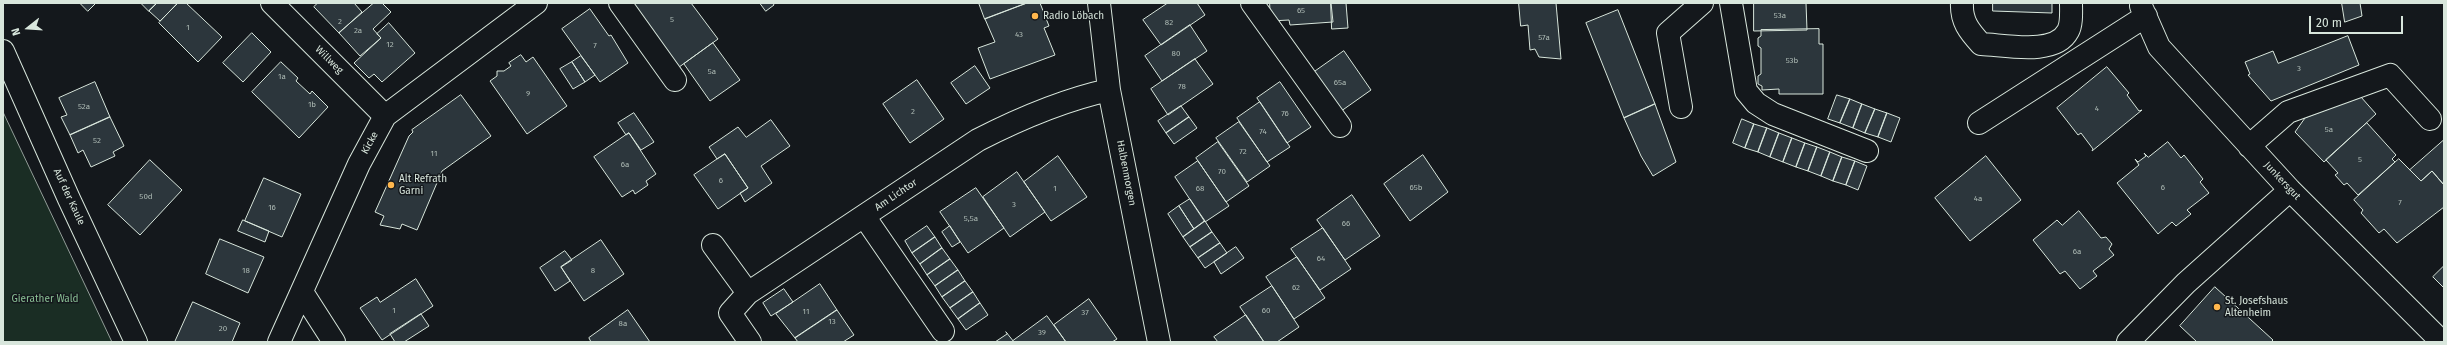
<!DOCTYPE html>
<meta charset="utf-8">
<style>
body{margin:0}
#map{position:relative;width:2447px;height:345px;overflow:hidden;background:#14181c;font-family:"Fira Sans",sans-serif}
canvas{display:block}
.frame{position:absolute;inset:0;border:4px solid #d8e6dc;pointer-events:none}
.north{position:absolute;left:8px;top:8px;width:40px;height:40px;-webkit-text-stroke:3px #14181c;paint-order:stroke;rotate:253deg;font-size:11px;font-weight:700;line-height:16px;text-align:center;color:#d8e6dc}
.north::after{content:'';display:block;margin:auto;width:14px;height:18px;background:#d8e6dc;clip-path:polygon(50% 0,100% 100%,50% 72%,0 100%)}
.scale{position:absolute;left:2309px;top:16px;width:94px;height:18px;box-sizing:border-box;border:2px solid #d8e6dc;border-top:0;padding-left:5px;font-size:12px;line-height:14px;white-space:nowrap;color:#d8e6dc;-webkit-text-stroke:3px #14181c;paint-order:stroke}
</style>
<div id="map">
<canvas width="2447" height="345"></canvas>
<div class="frame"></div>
<div class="north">N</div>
<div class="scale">20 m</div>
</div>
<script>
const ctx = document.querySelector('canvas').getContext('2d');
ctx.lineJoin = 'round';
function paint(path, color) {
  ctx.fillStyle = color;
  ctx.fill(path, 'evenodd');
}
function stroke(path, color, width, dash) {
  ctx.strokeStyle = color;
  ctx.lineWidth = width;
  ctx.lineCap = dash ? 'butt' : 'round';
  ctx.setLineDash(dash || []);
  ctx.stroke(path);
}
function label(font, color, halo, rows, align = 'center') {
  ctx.font = font + ' "Fira Sans",sans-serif';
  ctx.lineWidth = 3;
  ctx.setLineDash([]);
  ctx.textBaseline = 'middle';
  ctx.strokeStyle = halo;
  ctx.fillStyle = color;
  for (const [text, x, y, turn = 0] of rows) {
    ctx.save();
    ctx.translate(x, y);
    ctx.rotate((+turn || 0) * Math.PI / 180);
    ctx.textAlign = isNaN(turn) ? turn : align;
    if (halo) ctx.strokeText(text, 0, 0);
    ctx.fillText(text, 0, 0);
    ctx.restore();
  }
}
const green = new Path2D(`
 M3 112 112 342H3Z`);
paint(green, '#1a2d24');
stroke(green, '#939e99', 1);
const building = new Path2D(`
 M80 3H96L88 11Z
 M141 3H157L149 11Z
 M157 3H178L160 21 149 11Z
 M178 3H186L222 37 198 62 159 23Z
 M318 3H354L362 12 339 33 314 7Z
 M374 3H382L391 12 373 29 381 38 360 56 339 33Z
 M628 3H691L718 39 675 70Z
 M760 3H773L774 5 766 11Z
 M979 3H1027L985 19Z
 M1027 3H1040L1049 26 1044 28 1055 55 990 79 978 48 995 42 985 19Z
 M1168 3H1197L1205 15 1161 45 1143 20Z
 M1270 3H1331L1333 22 1290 25 1289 20 1271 21Z
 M1331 3H1346L1348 28 1332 29Z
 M1519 3H1556L1561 59 1539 57 1535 49 1530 50 1528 25 1521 26Z
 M1754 3H1806L1807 30 1754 31Z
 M1993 3H2052V13L1993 11Z
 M2342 3H2360L2362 16 2345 22Z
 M590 9 609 36 611 35 628 63 600 82 562 29Z
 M1618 10 1655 104 1624 118 1586 23Z
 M389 23 415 53 382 82 374 74 369 78 354 63 381 38 377 34Z
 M1190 25 1207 51 1162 81 1145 56Z
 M1819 29V44H1823V94H1779V89L1762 90V86L1758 84V76L1761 74V48L1758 46V38L1761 36V30Z
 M252 33 271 52 243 82 223 63Z
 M2348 36 2359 65 2271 101 2248 75 2250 74 2245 62 2273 51 2278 63Z
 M713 43 740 80 710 101 684 64Z
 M1344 51 1371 90 1337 114 1310 75Z
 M521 55 526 62 533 57 567 106 527 134 490 81 497 76V71H504L511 66 509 63Z
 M581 56 595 75 585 82 572 62Z
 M1195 59 1213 84 1168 115 1151 89Z
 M281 62 298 78 296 81 310 94 312 91 328 107 299 138 252 92Z
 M572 62 585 82 573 89 560 69Z
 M975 66 990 88 966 104 951 83Z
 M2107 67 2129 93 2127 95 2139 111 2142 110 2092 151 2093 149 2081 133 2078 135 2057 108Z
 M917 80 944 119 910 143 883 104Z
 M95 82 110 117 70 135 61 117 67 115 59 98Z
 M1280 82 1311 127 1287 143 1257 98Z
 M461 95 491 136 442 171 417 230 402 224 400 229 380 225 384 216 375 212 409 136 413 132 412 130Z
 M1837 95 1850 99 1840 123 1828 119Z
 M2361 97 2376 114 2324 162 2295 132 2305 118Z
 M1850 99 1862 104 1853 128 1840 123Z
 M1260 102 1290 147 1267 162 1237 118Z
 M1655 104 1676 162 1653 176 1641 156 1624 118Z
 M1862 104 1875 109 1865 133 1853 128Z
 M1181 106 1189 117 1166 133 1158 121Z
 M1875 109 1887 113 1878 137 1865 133Z
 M634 113 654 142 641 150 629 133 626 135 618 123Z
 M1887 113 1900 118 1891 142 1878 137Z
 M110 117 124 146 113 152 115 156 91 167 83 150 78 153 70 135Z
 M1189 117 1197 128 1174 144 1166 133Z
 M1742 119 1754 124 1745 148 1733 143Z
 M771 120 790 146 761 166 772 183 745 202 740 193 748 188 725 154 717 159 709 147 738 127 746 137Z
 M1239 122 1270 166 1247 182 1216 138Z
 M2367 123 2396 155 2392 159 2395 162 2358 195 2347 183 2344 185 2335 175 2338 173 2326 160Z
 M1754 124 1767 128 1758 152 1745 148Z
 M1767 128 1779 133 1770 157 1758 152Z
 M629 133 656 174 646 181 648 185 635 194 633 190 622 197 594 157Z
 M1779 133 1792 138 1783 162 1770 157Z
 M1792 138 1805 143 1796 167 1783 162Z
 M2444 140V185L2432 171 2421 181 2410 170Z
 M1218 142 1249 186 1226 202 1196 158Z
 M2168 142 2181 158 2184 155 2203 179 2200 182 2209 193 2187 210 2191 214 2176 226 2172 222 2158 234 2117 183 2139 165 2135 159 2138 162 2146 156 2144 153 2148 157Z
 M1805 143 1817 147 1808 171 1796 167Z
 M1817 147 1830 152 1821 176 1808 171Z
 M1830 152 1842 157 1833 181 1821 176Z
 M725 154 748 188 718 209 694 175Z
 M1423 155 1448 192 1410 221 1384 184Z
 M1058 156 1087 197 1051 221 1024 182Z
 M1986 156 2021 200 1970 241 1935 198Z
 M1842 157 1855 161 1846 185 1833 181Z
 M2399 159 2421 181 2432 171 2444 185V207L2397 243 2384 229 2379 233 2361 213 2363 210 2354 200Z
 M150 160 182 190 140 235 108 205Z
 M1198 161 1229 206 1205 222 1175 177Z
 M1855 161 1867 166 1858 190 1846 185Z
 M1017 172 1045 212 1010 237 983 197Z
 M264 178 301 194 282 237 245 221Z
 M976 188 1004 228 968 253 940 212Z
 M1352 195 1380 236 1345 260 1317 220Z
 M1190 199 1205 221 1194 229 1179 206Z
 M1179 206 1194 229 1183 237 1168 214Z
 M2079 211 2101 238 2106 237 2112 244 2109 249 2114 255 2093 271 2097 276 2080 289 2065 271 2060 274 2033 240 2057 220 2062 225Z
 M243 220 269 231 265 242 238 231Z
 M1205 221 1212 232 1190 247 1183 237Z
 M927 226 935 237 912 253 905 241Z
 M950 226 960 242 952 247 942 232Z
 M1323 228 1351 269 1320 290 1291 249Z
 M1212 232 1220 243 1198 258 1190 247Z
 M935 237 942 248 920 264 912 253Z
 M220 239 264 257 248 293 206 274Z
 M601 240 624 274 584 301 561 267Z
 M1220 243 1227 253 1205 268 1198 258Z
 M1236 247 1244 258 1221 274 1214 262Z
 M942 248 950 259 927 275 920 264Z
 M565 251 572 260 561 267 570 281 555 291 540 268Z
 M1297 257 1325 298 1294 319 1266 277Z
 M950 259 958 270 935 286 927 275Z
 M2444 266V288L2433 277Z
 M958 270 965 281 942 297 935 286Z
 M416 279 433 306 382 340 360 308 377 297 380 302Z
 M965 281 973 292 950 308 942 297Z
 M820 284 837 310 795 338 776 314Z
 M1272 286 1299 327 1277 342H1264L1240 307Z
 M2215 287 2273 340 2271 342H2197L2180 326Z
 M784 289 793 302 771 316 763 303Z
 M973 292 980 303 958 319 950 308Z
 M1089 299 1117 339 1112 342H1066L1054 325Z
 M193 302 240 323 232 342H175Z
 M980 303 988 315 966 330 958 319Z
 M628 310 650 342H591L589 338Z
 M837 310 854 335 843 342H798L795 338Z
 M421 314 429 326 404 342H395L390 334Z
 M1246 315 1264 342H1218L1214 337Z
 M1047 316 1066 342H1014L1013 341Z
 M1006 332 1014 342H995L1007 334Z`);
paint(building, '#2c363c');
stroke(building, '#d8e6dc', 1);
const minor = new Path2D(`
 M272 3 385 116
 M620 3 675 80
 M1099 3 1109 90 1159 342
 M1252 3 1340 126
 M1731 3 1746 91 1756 103 1773 114 1867 151
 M1962 3C1961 21 1969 31 1981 44 2006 45 2055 56 2068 31 2072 24 2071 11 2071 3
 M2141 6 2159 47 2290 190 2442 342
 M3 51 69 199 136 342
 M1681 107 1668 33 1702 3
 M1979 123 2146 16
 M2249 146 2288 112 2390 75 2430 119
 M864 216 943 331
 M713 245 748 293
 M302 292 334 342
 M279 342 359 164 385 116 536 3
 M750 342 730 313 748 293 978 140C1021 118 1063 100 1109 90
 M2128 342 2186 283 2290 190`);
stroke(minor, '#d8e6dc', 24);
stroke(minor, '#14181c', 22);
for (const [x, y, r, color] of [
 [1035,16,4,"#ffb74d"],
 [391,185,4,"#ffb74d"],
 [2217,307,4,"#ffb74d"]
]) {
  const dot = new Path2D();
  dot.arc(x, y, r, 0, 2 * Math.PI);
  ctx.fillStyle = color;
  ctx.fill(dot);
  stroke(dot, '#14181c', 1.5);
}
label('8px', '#adbab4', null, [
 ["65",1301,11],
 ["53a",1780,16],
 ["5",672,20],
 ["2",340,22],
 ["82",1169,23],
 ["1",188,28],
 ["2a",358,31],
 ["43",1019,35],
 ["57a",1544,38],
 ["12",390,45],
 ["7",595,46],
 ["80",1176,54],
 ["53b",1792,61],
 ["3",2299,69],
 ["5a",712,72],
 ["1a",282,77],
 ["65a",1340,83],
 ["78",1182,87],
 ["9",528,94],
 ["1b",312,105],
 ["52a",84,107],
 ["4",2097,109],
 ["2",913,112],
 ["76",1285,114],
 ["5a",2329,130],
 ["74",1263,132],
 ["52",97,141],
 ["72",1243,152],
 ["11",434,154],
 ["5",2360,160],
 ["6a",625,165],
 ["70",1222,172],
 ["6",721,181],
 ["65b",1416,188],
 ["6",2163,188],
 ["1",1055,189],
 ["68",1200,189],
 ["50d",146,197],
 ["4a",1978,199],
 ["7",2400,203],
 ["3",1014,205],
 ["16",272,208],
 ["5,5a",971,219],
 ["66",1346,224],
 ["6a",2077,252],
 ["64",1321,259],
 ["18",246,271],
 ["8",593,271],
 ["62",1296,288],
 ["1",394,311],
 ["60",1266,311],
 ["11",806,312],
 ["37",1085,313],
 ["13",832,322],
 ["8a",623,324],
 ["20",223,329],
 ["39",1042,333]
]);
label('10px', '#d8e6dc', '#14181c', [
 ["Radio Löbach",1043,16],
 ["Alt Refrath",399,179],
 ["Garni",399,191],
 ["St. Josefshaus",2225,301],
 ["Altenheim",2225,313]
], 'left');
label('10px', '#d8e6dc', '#14181c', [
 ["Willweg",329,60,45],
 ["Kicke",370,143,-61],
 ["Halbenmorgen",1126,173,79],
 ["Junkersgut",2282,181,47],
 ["Am Lichtor",896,195,-34],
 ["Auf der Kaule",69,197,65]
]);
label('10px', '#8ac095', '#14181c', [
 ["Gierather Wald",45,299]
]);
</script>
